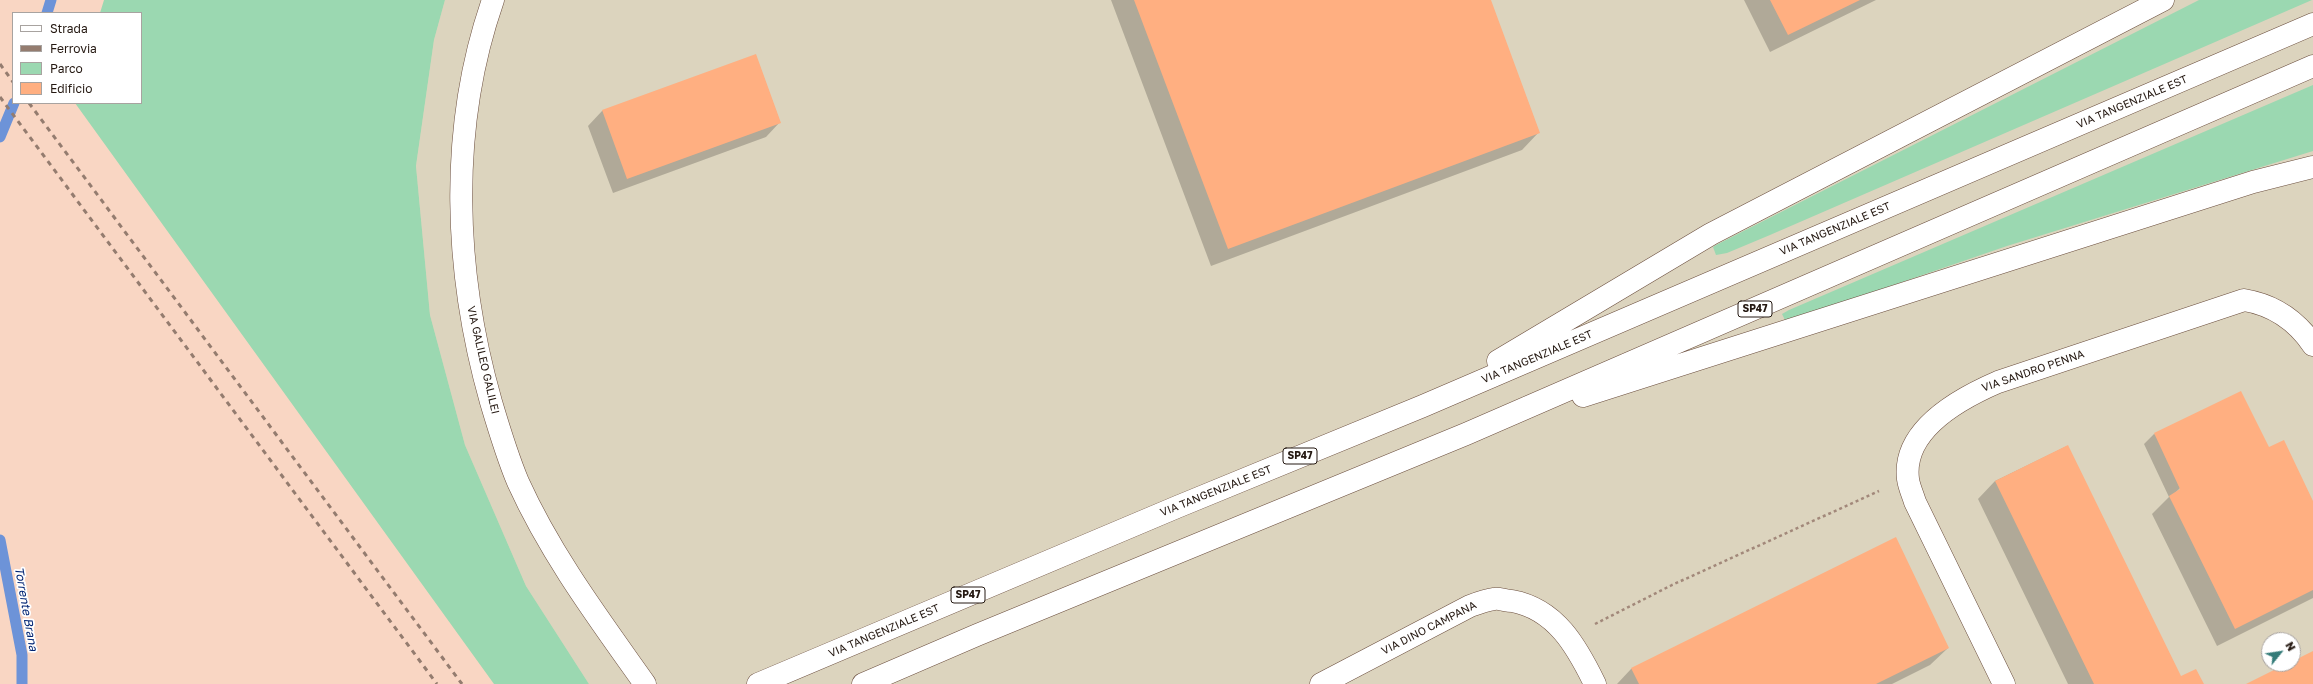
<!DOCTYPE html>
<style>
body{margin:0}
#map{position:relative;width:2313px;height:684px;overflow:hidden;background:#f9d6c3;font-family:"Golos Text",sans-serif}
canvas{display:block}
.legend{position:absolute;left:12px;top:12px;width:130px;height:92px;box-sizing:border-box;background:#fff;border:1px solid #a8a3a0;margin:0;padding:5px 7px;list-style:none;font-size:12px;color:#251912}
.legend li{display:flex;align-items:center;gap:8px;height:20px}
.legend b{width:20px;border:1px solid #a8a3a0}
.north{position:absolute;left:2261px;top:632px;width:40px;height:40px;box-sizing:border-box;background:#fff;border:1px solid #a8a3a0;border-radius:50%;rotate:60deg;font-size:11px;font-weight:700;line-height:16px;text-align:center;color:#251912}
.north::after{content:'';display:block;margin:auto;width:14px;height:18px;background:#337b78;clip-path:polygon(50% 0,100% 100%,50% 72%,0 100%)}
</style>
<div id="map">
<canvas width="2313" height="684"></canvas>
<ul class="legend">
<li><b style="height:5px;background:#fff"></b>Strada</li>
<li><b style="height:5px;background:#947c6f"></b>Ferrovia</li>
<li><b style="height:11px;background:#9bd8b1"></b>Parco</li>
<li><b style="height:11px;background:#ffaf81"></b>Edificio</li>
</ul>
<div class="north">N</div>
</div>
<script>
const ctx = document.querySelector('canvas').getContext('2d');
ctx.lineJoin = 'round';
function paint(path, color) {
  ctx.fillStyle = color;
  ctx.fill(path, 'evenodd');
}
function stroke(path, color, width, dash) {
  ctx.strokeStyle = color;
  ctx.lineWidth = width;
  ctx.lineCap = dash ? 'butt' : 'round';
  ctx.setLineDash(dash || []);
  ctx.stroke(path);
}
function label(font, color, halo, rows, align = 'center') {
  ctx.font = font + ' "Golos Text",sans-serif';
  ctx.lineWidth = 3.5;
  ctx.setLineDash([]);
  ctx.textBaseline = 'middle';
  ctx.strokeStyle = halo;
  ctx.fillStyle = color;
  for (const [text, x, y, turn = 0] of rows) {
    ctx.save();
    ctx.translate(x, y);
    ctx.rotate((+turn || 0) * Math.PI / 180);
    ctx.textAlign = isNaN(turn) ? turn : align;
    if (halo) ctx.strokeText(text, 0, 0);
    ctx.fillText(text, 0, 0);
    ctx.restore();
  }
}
paint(new Path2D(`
 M445 0H2313V684H589L526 586 465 445 430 315 416 166 434 40ZM2269 640H2293V664H2269Z`), '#dcd4be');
paint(new Path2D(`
 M104 0H445L434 40 416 166 430 315 465 445 526 586 589 684H494L75 103H141V13H100Z
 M2199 0H2312L1770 235 1727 253 1716 255 1713 247 1716 245Z
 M2313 85V151L2007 246 1786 322 1782 314 1789 310Z`), '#9bd8b1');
paint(new Path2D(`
 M1111 0H1490L1539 132 1522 150 1211 266Z
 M1744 0H1876L1770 52Z
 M756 56 780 122 766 137 613 193 588 126 602 111Z
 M2154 434 2313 503V598L2217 646 2152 514 2169 497 2144 444ZM2183 485 2179 492 2174 494Z
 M2067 446 2181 678 2203 684H2068L1978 499 1995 481Z
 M1895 539 1948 648 1930 665 1892 684H1617L1631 669Z`), '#0003');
stroke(new Path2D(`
 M47 13 51 0
 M0 137 14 103
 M0 540 22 655V684`), '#6d93d8', 11);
paint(new Path2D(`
 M1134 0H1491L1540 133 1228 249Z
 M1770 0H1860L1788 35Z
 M756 54 781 123 627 179 602 110Z
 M2241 391 2269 447 2284 440 2313 501V590L2235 629 2169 496 2180 489 2154 433Z
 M2068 445 2181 676 2196 669 2204 684H2094L1995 481Z
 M1896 537 1949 648 1876 684H1639L1631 668Z
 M2313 651V684H2246L2286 664H2293V661Z`), '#ffaf81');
const street = new Path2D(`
 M493 0C448 129 454 272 491 402 499 429 507 456 518 482 551 555 599 619 645 684
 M1321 684 1470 606C1478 603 1486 600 1494 599 1499 598 1506 601 1512 601 1556 609 1577 647 1595 684
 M2004 684 1915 502C1913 495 1909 487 1908 479 1902 429 1961 398 1998 382L2244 300C2274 305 2296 320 2313 345`);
const primary = new Path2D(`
 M1498 361 1711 234 2163 0
 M1583 396 2253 182 2313 167
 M758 684 1177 507 1423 406 2313 24
 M863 684 977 635 1466 434 2313 66`);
stroke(street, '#6b4e3e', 23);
stroke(primary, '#6b4e3e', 23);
stroke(new Path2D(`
 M1595 624 1672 585 1879 491`), '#a2887a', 2.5, [3, 3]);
stroke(street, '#fff', 22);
stroke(primary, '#fff', 22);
stroke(new Path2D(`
 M0 64 13 82
 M0 97 437 684
 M29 103 462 684`), '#947c6f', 3, [5, 5]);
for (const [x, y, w] of [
 [1755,309,34],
 [1300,456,34],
 [968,595,34]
]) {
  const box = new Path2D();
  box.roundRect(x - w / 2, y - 8, w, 16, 3);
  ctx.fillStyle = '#fff';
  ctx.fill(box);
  stroke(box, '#251912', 1);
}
label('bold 10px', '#251912', null, [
 ["SP47",1755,309],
 ["SP47",1300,456],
 ["SP47",968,595]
]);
label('11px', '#251912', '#fff', [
 ["VIA TANGENZIALE EST",2132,102,-23],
 ["VIA TANGENZIALE EST",1835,229,-23],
 ["VIA TANGENZIALE EST",1537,357,-23],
 ["VIA GALILEO GALILEI",483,360,77],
 ["VIA SANDRO PENNA",2033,371,-19],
 ["VIA TANGENZIALE EST",1216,491,-22],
 ["VIA DINO CAMPANA",1429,628,-27],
 ["VIA TANGENZIALE EST",884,631,-23]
]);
label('italic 12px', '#002473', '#fff', [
 ["Torrente Brana",26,609,80]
]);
</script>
